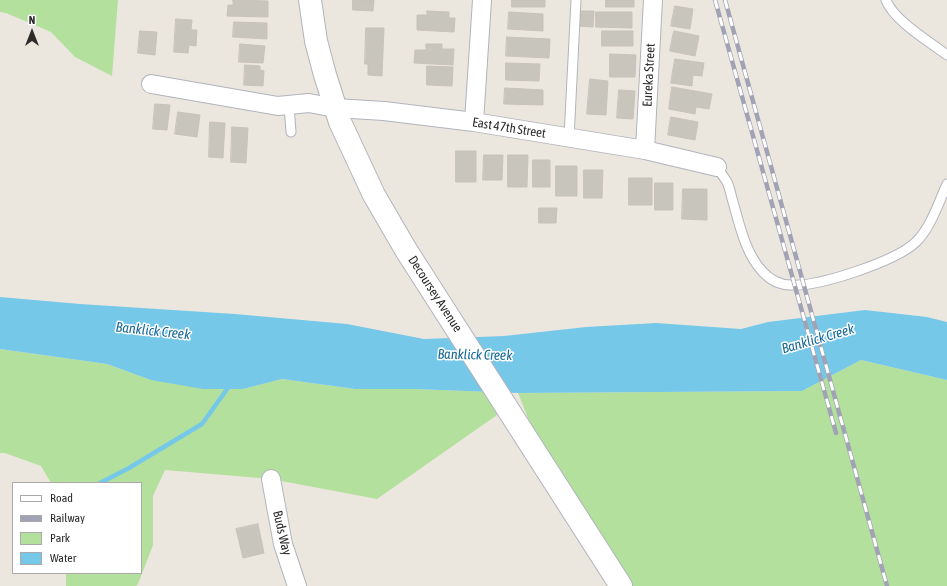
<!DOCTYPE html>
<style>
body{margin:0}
#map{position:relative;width:947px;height:586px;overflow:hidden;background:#ece7de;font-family:"Asap Condensed",sans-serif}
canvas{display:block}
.legend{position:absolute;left:12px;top:482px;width:130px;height:92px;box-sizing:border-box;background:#fff;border:1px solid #aaa;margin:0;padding:5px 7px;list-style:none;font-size:12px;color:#2b2b2b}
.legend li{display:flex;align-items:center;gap:8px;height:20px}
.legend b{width:20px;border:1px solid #aaa}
.north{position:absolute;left:12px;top:12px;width:40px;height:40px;-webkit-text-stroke:3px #fff;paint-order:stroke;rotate:0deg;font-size:11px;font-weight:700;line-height:16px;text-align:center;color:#2b2b2b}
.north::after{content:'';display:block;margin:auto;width:14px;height:18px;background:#2b2b2b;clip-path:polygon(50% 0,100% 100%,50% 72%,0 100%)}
</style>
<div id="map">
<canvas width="947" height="586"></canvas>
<ul class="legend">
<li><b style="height:5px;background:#fff"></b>Road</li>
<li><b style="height:5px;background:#a1a3b5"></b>Railway</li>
<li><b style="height:11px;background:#b3e09d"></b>Park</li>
<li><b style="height:11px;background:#76c8e9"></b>Water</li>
</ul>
<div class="north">N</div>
</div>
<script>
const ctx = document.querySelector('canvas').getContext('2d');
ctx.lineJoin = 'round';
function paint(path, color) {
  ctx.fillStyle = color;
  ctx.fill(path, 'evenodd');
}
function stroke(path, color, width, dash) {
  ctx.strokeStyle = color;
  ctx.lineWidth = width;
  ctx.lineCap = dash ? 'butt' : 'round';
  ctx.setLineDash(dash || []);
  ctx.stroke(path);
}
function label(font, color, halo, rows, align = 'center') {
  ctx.font = font + ' "Asap Condensed",sans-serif';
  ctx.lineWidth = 3;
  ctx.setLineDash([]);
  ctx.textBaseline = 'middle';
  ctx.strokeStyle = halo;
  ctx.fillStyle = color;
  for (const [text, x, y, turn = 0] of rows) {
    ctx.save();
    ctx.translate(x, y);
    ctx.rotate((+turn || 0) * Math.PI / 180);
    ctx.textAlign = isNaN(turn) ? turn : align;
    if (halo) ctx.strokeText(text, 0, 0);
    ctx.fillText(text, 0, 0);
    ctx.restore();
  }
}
paint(new Path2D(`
 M0 0H118L112 76 75 57 51 32 6 13 0 12Z
 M0 349 107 364 151 380 243 389 282 379 355 389H414L497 392 507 408 377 499 271 479 165 470 153 496V545L138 584 136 586H66V573H141V483H51L41 466 5 453H0Z
 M861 360 947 380V586H621L552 478 518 393 802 391Z`), '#b3e09d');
paint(new Path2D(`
 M0 297 80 304 235 314 347 324 424 339 504 336 586 327 656 323 741 329 768 322 865 310 927 317 947 322V380L861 360 802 391 518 393 414 389H355L282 379 243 389H203L151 380 107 364 0 349Z`), '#76c8e9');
stroke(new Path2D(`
 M100 483 129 468 202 424 230 385`), '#76c8e9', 4.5);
const building = new Path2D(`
 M233 0 268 1V17L227 16 228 5H233Z
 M353 0H374L373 11 353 10Z
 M512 0H545V7H512Z
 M606 0H634V7H606Z
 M675 6 693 9 690 29 671 26Z
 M427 11 449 12V18H455L454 32 417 30V15H427Z
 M579 11H594L593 27 579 26Z
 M509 12 543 14V31L508 29Z
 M596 12H632V28L596 27Z
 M176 19 192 20 191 30H197L196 46 189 45 188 53 174 52Z
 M234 22 267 23V39L233 37Z
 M366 28H384L382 76 368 75V64H365Z
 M140 31 157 32 155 55 138 53Z
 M602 31H633V46H602Z
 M674 31 699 36 695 56 670 51Z
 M507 37 550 39 549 58 506 56Z
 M240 44 265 46 263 63 239 62Z
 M426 44H442V49H454L453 65 414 63 415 50H426Z
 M610 54 636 55 635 77H610Z
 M675 59 704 63 702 76 693 75 692 86 671 83Z
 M506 63 540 64 539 81 506 80Z
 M245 65 260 66V70L264 71 263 86 244 85Z
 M427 66 453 67 452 86 427 85Z
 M590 79 608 81 606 115 587 114Z
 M672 87 712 94 709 109 696 107 695 114 669 109Z
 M505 88 543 90V105L504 104Z
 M619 90 635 91 633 119 617 118Z
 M155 104 170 105 167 130 153 129Z
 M178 112 200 115 197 137 175 134Z
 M671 117 698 122 695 140 668 135Z
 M210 122 225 123 223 158 209 157Z
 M232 127 248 128 246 163 231 162Z
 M456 151H476V182H456Z
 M484 155H503L502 180H483Z
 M508 155H528L527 187H508Z
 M533 160H550V187H533Z
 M556 166H577V196H556Z
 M584 170H603L602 198H584Z
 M629 178H652V205H629Z
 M655 183H673V210H655Z
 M683 189H707V220L682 219Z
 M539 208H557L556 223H539Z
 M258 524 264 553 243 558 236 529Z`);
paint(building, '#c8c5bd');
stroke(building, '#c8c2b8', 1);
const lane = new Path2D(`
 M886 0C893 20 930 42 947 55
 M289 105 291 132
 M569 138 576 0
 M717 167C720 172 724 177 727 182 730 188 731 196 733 202 740 226 745 252 762 271 770 280 780 285 791 285 819 287 896 261 916 242 931 227 938 204 947 184`);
const street = new Path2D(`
 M151 84 278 106 309 103 335 108 384 111 474 122 645 150 717 167
 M474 122 482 0
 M645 150 653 0
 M271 479 283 544 297 586`);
const secondary = new Path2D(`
 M310 0 316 41 325 75 340 122 374 195 406 250 621 586`);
stroke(lane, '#b1b4be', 11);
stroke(street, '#b1b4be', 20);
stroke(secondary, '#b1b4be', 24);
stroke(lane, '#fff', 9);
stroke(street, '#fff', 18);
stroke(secondary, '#fff', 22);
const rail = new Path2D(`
 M715 0 836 433
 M725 0 887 586`);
stroke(rail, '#a1a3b5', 4.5);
stroke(rail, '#fff', 3, [9]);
label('13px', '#2b2b2b', '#fff', [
 ["Eureka Street",649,75,-87],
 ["East 47th Street",509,128,9],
 ["Decoursey Avenue",435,294,57],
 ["Buds Way",282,533,77]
]);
label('italic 14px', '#146797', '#fff', [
 ["Banklick Creek",153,331,6],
 ["Banklick Creek",818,339,-16],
 ["Banklick Creek",475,355,1]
]);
</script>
